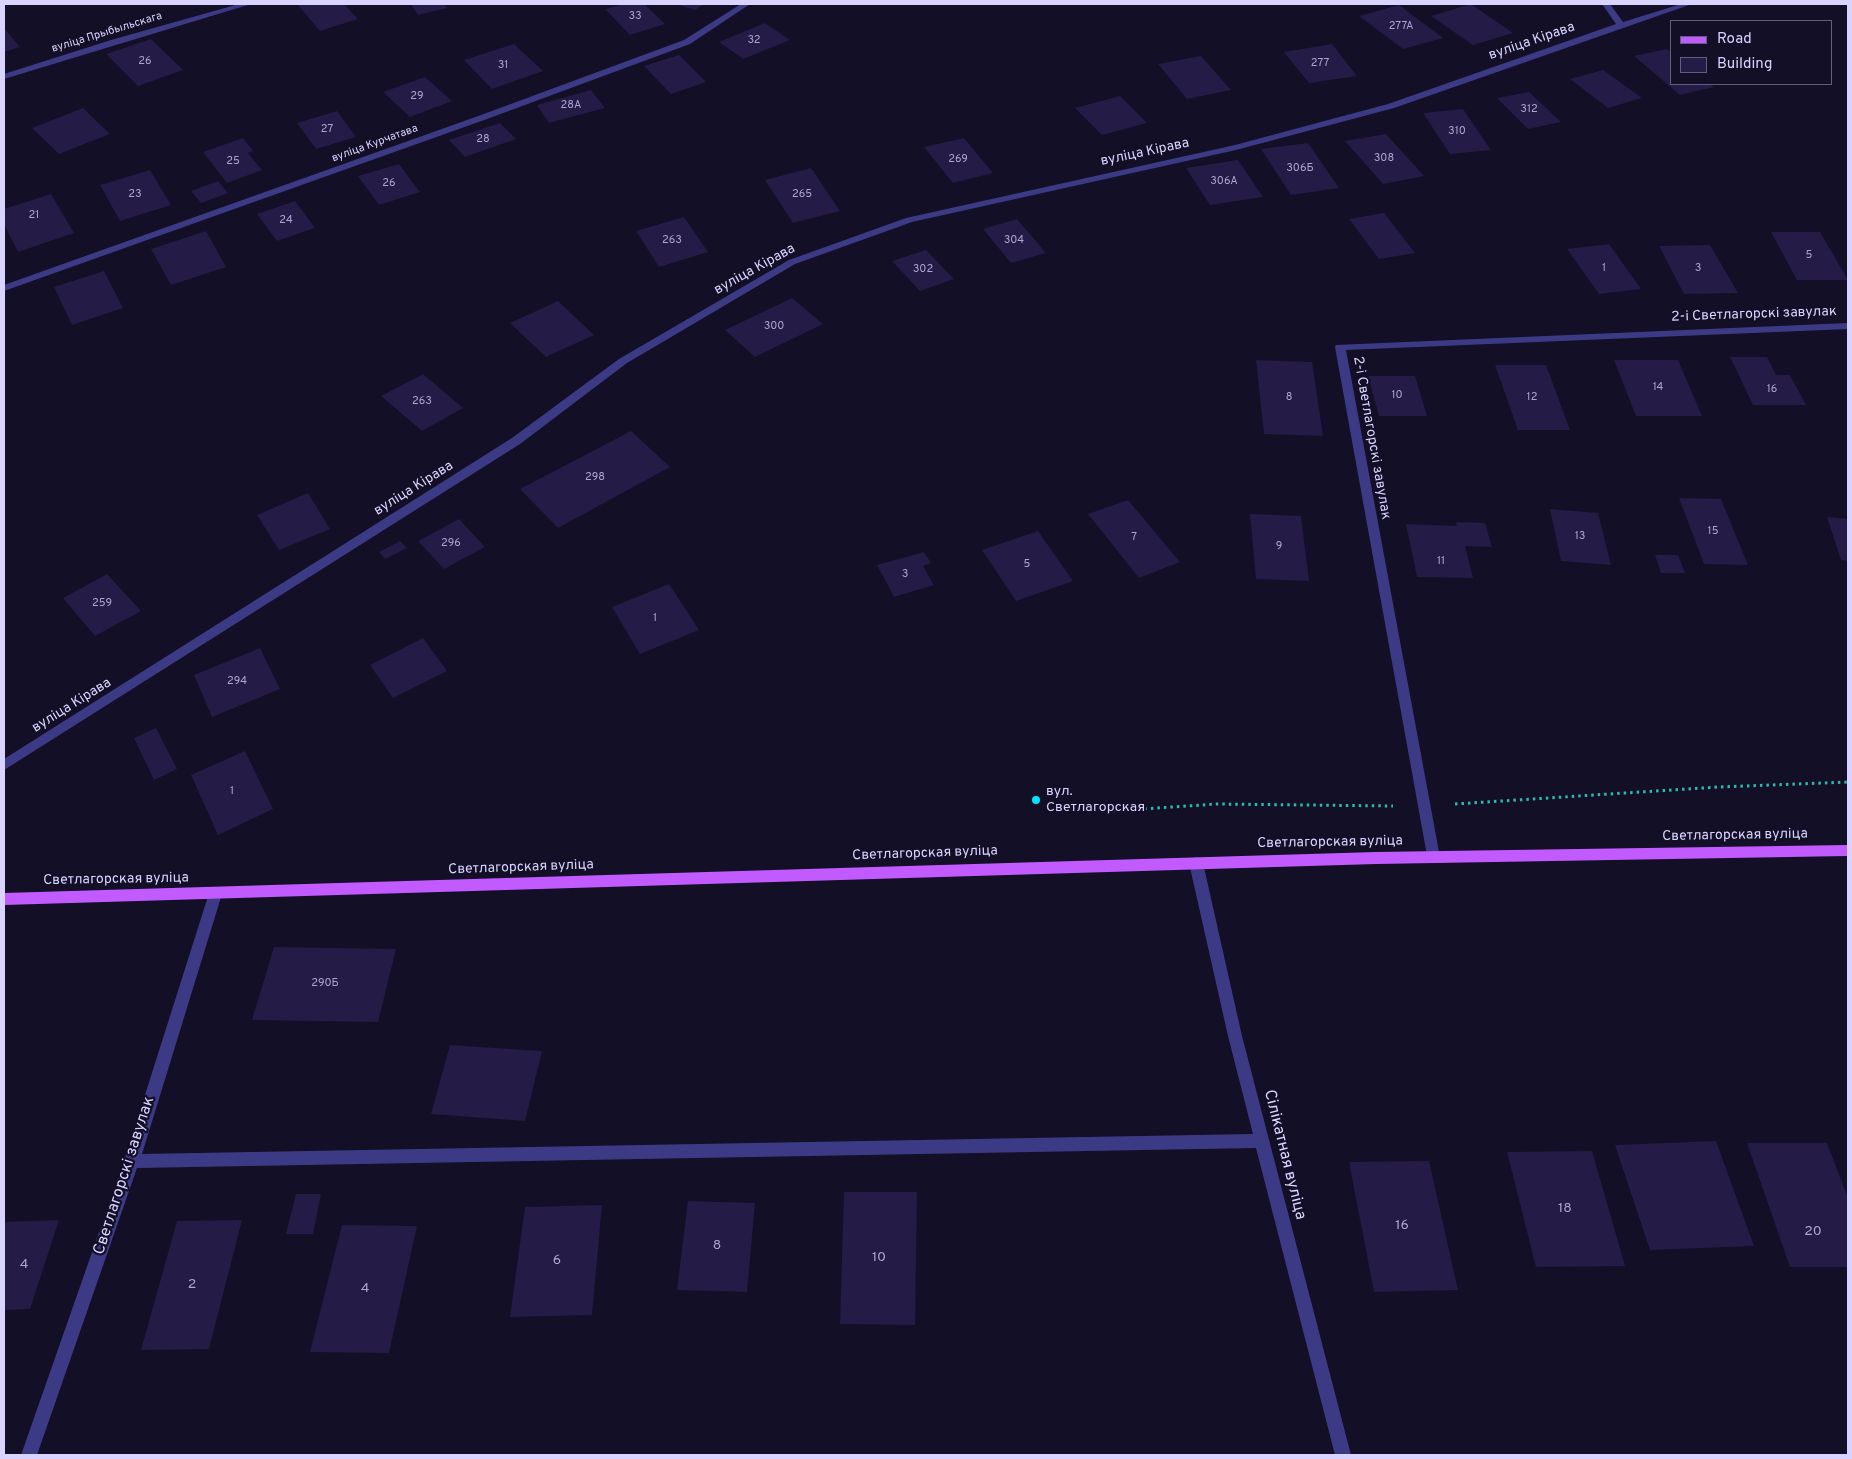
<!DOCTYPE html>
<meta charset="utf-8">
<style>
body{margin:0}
#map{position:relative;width:1852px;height:1459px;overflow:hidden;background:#130f26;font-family:Overpass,sans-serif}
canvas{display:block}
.frame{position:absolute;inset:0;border:5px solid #d9d4ff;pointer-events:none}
.legend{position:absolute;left:1670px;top:20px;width:162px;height:65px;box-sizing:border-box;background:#130f26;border:1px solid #625e7d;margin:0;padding:6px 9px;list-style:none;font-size:15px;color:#d9d4ff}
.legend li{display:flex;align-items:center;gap:10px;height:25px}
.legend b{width:25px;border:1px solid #625e7d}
</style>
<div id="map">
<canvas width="1852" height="1459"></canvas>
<div class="frame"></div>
<ul class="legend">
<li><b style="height:6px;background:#c25bff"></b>Road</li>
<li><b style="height:14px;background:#241b47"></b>Building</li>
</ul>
</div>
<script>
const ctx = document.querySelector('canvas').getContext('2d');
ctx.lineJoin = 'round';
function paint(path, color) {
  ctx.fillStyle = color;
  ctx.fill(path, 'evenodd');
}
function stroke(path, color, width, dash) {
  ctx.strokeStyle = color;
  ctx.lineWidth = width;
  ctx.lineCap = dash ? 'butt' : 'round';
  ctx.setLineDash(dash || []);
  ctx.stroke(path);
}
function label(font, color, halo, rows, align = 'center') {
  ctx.font = font + ' Overpass,sans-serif';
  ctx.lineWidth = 4.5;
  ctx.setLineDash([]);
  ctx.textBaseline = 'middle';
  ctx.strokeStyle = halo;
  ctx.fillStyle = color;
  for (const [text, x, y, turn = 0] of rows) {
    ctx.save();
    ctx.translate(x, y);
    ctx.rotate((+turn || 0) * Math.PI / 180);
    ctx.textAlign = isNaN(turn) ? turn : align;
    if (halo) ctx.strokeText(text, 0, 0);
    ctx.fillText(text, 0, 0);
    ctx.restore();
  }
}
paint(new Path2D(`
 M297 4H344L358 19 320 31Z
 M411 4H444L447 8 418 15Z
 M624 4H644L665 24 630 35 605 9Z
 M675 4H704L695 10Z
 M1471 4 1513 33 1473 45 1431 16Z
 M1399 5 1443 38 1403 49 1359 16Z
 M765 23 790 40 743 59 719 42Z
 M4 28 20 47 4 52Z
 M151 39 183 70 138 86 106 54Z
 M514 44 543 71 492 89 464 60Z
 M1332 44 1357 76 1309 83 1284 52Z
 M1667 49 1671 52V84H1710L1714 87 1680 95 1634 56Z
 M679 55 706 82 671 94 644 66Z
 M1201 56 1231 90 1187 99 1158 64Z
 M1603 70 1642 98 1608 108 1570 79Z
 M425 77 452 101 410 117 383 92Z
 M591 90 605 108 549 123 537 105Z
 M1529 92 1561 122 1528 129 1497 98Z
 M1120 96 1147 123 1102 135 1075 108Z
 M83 108 110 134 59 154 32 128Z
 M1463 109 1491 150 1450 154 1423 113Z
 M337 111 356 137 316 149 297 123Z
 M500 123 516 139 465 157 449 140Z
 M1386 134 1424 176 1383 184 1345 141Z
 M243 138 253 151 248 153 262 170 227 183 203 152Z
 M964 138 993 173 953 183 924 147Z
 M1308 143 1339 188 1291 195 1261 149Z
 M1238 160 1263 197 1210 205 1186 168Z
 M399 164 420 192 379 205 358 176Z
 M811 168 840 211 793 223 765 180Z
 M150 170 171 205 120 221 100 185Z
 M218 181 228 193 201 203 191 191Z
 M51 194 74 233 18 252 4 224V209Z
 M295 201 315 228 277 241 257 214Z
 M1384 213 1415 253 1379 259 1349 219Z
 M684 217 708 252 659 267 636 231Z
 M1017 219 1046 253 1011 263 983 229Z
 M206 231 226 267 171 285 151 249Z
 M1771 232H1820L1848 280H1797Z
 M1609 244 1641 289 1599 294 1567 249Z
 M1710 245 1738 293 1684 294 1659 246Z
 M926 250 954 279 920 291 892 261Z
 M104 271 123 308 72 325 54 287Z
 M792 298 823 324 755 357 725 330Z
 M558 301 594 335 546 357 510 323Z
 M1730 357H1767L1776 375H1790L1806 405H1753Z
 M1256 360 1312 362 1323 436 1264 434Z
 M1614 360H1678L1702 416H1636Z
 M1495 365H1546L1570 430H1518Z
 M423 374 463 408 422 431 381 396Z
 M1368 376H1415L1427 416H1379Z
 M631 431 670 467 558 528 520 489Z
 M308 493 330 529 279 550 257 515Z
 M1679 498 1721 499 1748 565 1704 564Z
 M1128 500 1180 562 1139 578 1088 514Z
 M1550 509 1598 513 1611 565 1561 561Z
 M1250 514 1301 516 1309 581 1256 579Z
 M1827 517 1848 519V561L1841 560Z
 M459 519 485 547 444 569 418 541Z
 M1456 522 1485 523 1492 547 1465 546 1473 578 1417 577 1406 524 1457 526Z
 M1038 531 1073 581 1016 601 982 550Z
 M400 541 407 548 385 559 379 552Z
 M924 552 931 563 923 566 934 585 894 597 877 565Z
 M1655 555H1678L1685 573H1661Z
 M107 574 141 611 95 636 63 598Z
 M669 584 699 630 640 654 612 607Z
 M423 638 447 671 393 698 370 665Z
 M260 648 280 689 212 717 194 675Z
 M156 728 177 769 154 780 134 738Z
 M245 751 273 809 218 835 191 775Z
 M274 947 396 949 378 1022 252 1020Z
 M450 1045 542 1051 525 1121 431 1114Z
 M1716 1141 1754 1246 1650 1250 1615 1145Z
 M1747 1143H1827L1848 1198V1267H1790Z
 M1592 1151 1625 1266 1536 1267 1507 1152Z
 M1429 1161 1458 1290 1374 1292 1349 1162Z
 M844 1192H917L915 1325 840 1324Z
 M296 1194H321L313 1234H286Z
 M688 1201 755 1203 747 1292 677 1290Z
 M602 1205 592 1315 510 1317 525 1207Z
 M59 1220 30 1309 4 1310V1222Z
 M242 1220 209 1349 141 1350 177 1221Z
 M342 1225 417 1226 389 1353 310 1352Z`), '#241b47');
stroke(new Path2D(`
 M1455 804 1718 787 1848 782
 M1112 811 1217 804 1393 806`), '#2fb8b0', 3, [2.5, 4]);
paint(new Path2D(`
 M239 4H251L4 79V74L111 40Z
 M741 4H750L690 44 487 119 4 291V285L481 115 684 40Z
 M1602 4H1610L1623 22 1681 4H1692L1394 108 1236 150 912 222 795 264 627 363 520 444 4 770V759L512 438 619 359 789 260 906 218 1235 145 1388 104 1616 24Z
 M1848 323V329L1346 350 1440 857 1438 861 1433 863 1428 861 1335 347 1336 345Z
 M1196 857 1201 859 1203 863 1242 1036 1351 1455H1335L1256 1148 137 1168 37 1455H21L124 1161 210 890 215 888 220 890 222 894 142 1154 1253 1134 1228 1036 1189 863 1191 859Z`), '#3d3a85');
paint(new Path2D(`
 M1848 845V856L1376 864 4 905V893L1376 852Z`), '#c25bff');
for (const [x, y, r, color] of [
 [1036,800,5,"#00e5ff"]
]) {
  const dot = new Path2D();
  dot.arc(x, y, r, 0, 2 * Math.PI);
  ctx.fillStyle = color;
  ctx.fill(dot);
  stroke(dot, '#130f26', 2);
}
label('11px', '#aca6d1', null, [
 ["33",635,17],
 ["277А",1401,27],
 ["32",754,41],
 ["26",145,62],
 ["277",1320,64],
 ["31",503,66],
 ["29",417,97],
 ["28А",571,106],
 ["312",1529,110],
 ["27",327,130],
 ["310",1457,132],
 ["28",483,140],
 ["308",1384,159],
 ["269",958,160],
 ["25",233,162],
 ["306Б",1300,169],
 ["306А",1224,182],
 ["26",389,184],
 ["23",135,195],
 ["265",802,195],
 ["21",34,216],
 ["24",286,221],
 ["263",672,241],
 ["304",1014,241],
 ["5",1809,256],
 ["1",1604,269],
 ["3",1698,269],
 ["302",923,270],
 ["300",774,327],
 ["14",1658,388],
 ["16",1772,390],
 ["10",1397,396],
 ["8",1289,398],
 ["12",1532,398],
 ["263",422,402],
 ["298",595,478],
 ["15",1713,532],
 ["13",1580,537],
 ["7",1134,538],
 ["296",451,544],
 ["9",1279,547],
 ["11",1441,562],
 ["5",1027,565],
 ["3",905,575],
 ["259",102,604],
 ["1",655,619],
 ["294",237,682],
 ["1",232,792],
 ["290Б",325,984]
]);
label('11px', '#d9d4ff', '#130f26', [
 ["вуліца Прыбыльскага",107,33,-17],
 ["вуліца Курчатава",375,144,-20]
]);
label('14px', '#d9d4ff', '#130f26', [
 ["вуліца Кірава",1532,42,-19],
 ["вуліца Кірава",1145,153,-12],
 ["вуліца Кірава",755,270,-29],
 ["2-і Светлагорскі завулак",1754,315,-2],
 ["2-і Светлагорскі завулак",1371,438,80],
 ["вуліца Кірава",414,489,-32],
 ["вуліца Кірава",72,706,-32],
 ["Светлагорская вуліца",1735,836,-1],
 ["Светлагорская вуліца",1330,843,-1],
 ["Светлагорская вуліца",925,854,-2],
 ["Светлагорская вуліца",521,868,-2],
 ["Светлагорская вуліца",116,880,-1]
]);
label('14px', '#d9d4ff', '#130f26', [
 ["вул.",1046,792],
 ["Светлагорская",1046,808]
], 'left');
label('14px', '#aca6d1', null, [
 ["18",1565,1209],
 ["16",1402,1226],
 ["20",1813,1232],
 ["8",717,1246],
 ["10",879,1258],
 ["6",557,1261],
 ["4",24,1265],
 ["2",192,1285],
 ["4",365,1289]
]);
label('16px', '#d9d4ff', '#130f26', [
 ["Сілікатная вуліца",1284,1155,76],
 ["Светлагорскі завулак",125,1176,-72]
]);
</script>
